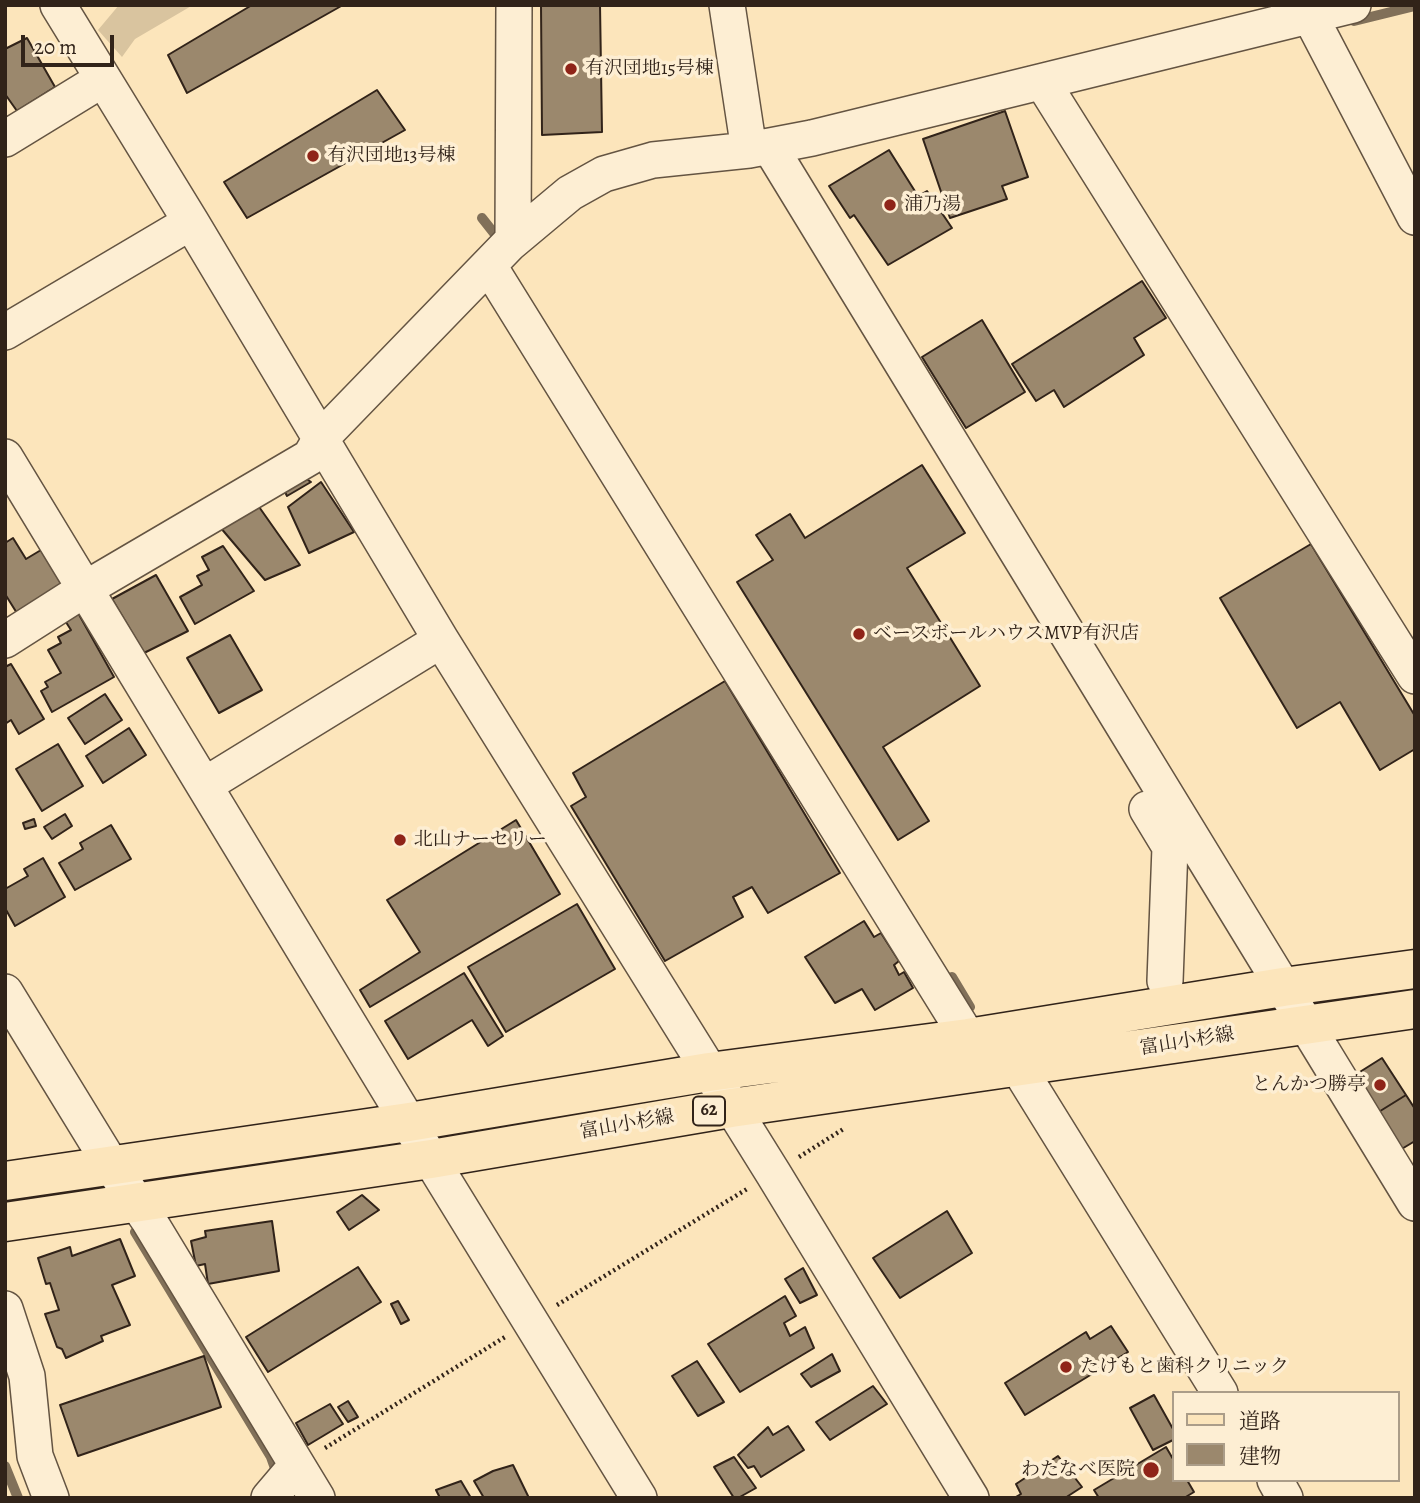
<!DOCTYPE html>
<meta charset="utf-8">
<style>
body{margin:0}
#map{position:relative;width:1420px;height:1503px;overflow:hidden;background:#fce5bb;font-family:Alegreya,"Noto Serif JP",serif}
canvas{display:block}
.frame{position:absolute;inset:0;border:7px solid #312319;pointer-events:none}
.legend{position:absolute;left:1172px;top:1391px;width:228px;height:91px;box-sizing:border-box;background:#fdeed3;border:2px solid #ab9d89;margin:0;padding:9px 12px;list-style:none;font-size:21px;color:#312319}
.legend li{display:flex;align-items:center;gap:14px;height:35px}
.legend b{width:35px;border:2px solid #ab9d89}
.scale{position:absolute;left:21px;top:35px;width:93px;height:32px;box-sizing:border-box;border:4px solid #312319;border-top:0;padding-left:9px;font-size:21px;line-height:24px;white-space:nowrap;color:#312319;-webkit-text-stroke:5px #fdeed3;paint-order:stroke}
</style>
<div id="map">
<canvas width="1420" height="1503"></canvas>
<div class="frame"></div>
<ul class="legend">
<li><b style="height:9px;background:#fce5bb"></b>道路</li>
<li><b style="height:19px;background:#9b886d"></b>建物</li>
</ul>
<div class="scale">20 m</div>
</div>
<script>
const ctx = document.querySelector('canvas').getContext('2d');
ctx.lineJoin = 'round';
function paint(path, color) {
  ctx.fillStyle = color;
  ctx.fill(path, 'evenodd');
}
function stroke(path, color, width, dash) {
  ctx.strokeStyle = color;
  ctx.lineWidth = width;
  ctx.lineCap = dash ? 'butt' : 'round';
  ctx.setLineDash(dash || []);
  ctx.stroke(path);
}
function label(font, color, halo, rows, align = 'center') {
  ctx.font = font + ' Alegreya,"Noto Serif JP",serif';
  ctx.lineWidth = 7;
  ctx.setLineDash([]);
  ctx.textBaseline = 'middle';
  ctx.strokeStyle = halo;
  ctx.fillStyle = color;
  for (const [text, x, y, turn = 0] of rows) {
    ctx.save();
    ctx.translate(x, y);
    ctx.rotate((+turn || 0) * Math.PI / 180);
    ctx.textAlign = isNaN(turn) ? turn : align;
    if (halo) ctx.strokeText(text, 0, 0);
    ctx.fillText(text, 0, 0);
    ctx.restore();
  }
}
paint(new Path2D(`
 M119 5H193L135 39 122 57 98 30Z`), '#d9c49f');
stroke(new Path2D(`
 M1354 21 1415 6
 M482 218 497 237
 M952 977 970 1007
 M135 1232 271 1457 276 1471 272 1475
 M5 1466 18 1498`), '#817059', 10);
const building = new Path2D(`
 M252 5H343L187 93 168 55Z
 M541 5H600L602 132 542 135Z
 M27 38 55 87 17 111 5 94V49Z
 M377 90 405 130 247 218 224 182Z
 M1005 111 1028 177 1002 186 1007 199 950 218 923 139Z
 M889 150 918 196 927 191 952 228 888 265 854 215 850 218 829 186Z
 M1142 281 1166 318 1134 338 1144 355 1064 407 1054 390 1036 401 1012 364Z
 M982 320 1025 392 966 428 922 357Z
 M922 465 965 533 907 568 980 686 883 747 929 821 898 840 737 582 773 560 756 535 790 514 805 538Z
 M301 475 311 482 287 496 283 488Z
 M321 482 354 532 309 553 288 507Z
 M257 504 300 565 265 580 220 527Z
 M13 538 26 559 41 550 66 591 20 618 5 594V543Z
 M1311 544 1415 716V749L1380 770 1340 702 1297 728 1220 598Z
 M223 546 254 591 195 624 180 597 202 585 197 576 209 570 202 557Z
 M156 575 188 631 144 653 112 599Z
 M77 611 114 677 52 712 41 691 48 687 45 682 61 673 48 650 61 643 58 637 71 630 64 619Z
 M230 635 262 690 219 713 187 658Z
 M11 664 44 719 19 734 11 720 5 724V667Z
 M725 681 840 873 768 913 752 887 733 897 743 917 665 961 571 806 586 797 573 773Z
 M105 694 122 720 85 744 68 718Z
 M129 728 146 755 103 783 86 756Z
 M58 744 83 786 42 811 16 769Z
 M65 814 72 826 52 839 44 827Z
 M34 819 36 826 25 829 23 823Z
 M516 820 560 894 370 1007 360 990 420 952 387 900Z
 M111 825 131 859 75 890 59 863 83 849 80 843Z
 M43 858 65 897 15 926 5 908V889L28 876 24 869Z
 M577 904 615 969 506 1032 468 967Z
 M864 921 874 937 881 933 899 961 894 965 899 975 904 972 913 988 875 1010 862 989 835 1003 805 957Z
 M464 973 503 1036 488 1046 472 1020 408 1059 385 1021Z
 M1382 1058 1406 1095 1377 1113 1355 1075Z
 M1406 1095 1415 1109V1141L1400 1150 1377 1113Z
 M362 1195 379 1210 349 1230 337 1212Z
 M947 1211 972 1253 900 1298 873 1258Z
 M272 1221 279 1271 208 1284 205 1264 196 1266 191 1241 206 1237 205 1231Z
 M120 1239 135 1276 112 1285 130 1325 101 1336 103 1341 66 1358 62 1349 57 1347 45 1314 59 1310 50 1283 46 1284 38 1258 70 1247 72 1256Z
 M358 1267 381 1302 268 1372 246 1337Z
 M803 1268 817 1295 800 1303 785 1279Z
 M785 1296 796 1316 784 1323 790 1336 805 1327 814 1348 740 1392 708 1344Z
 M398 1301 409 1320 401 1324 391 1304Z
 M1111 1326 1128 1352 1025 1415 1005 1383 1086 1332 1090 1339Z
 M832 1354 840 1371 811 1387 801 1374Z
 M204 1356 221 1407 78 1456 60 1405Z
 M697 1361 724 1402 698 1416 672 1376Z
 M873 1386 887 1404 830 1440 816 1422Z
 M1154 1395 1173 1429V1440L1153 1450 1130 1408Z
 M348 1401 358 1417 348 1422 338 1407Z
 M330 1404 343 1424 308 1445 296 1423Z
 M788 1426 804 1450 761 1477 754 1466 748 1468 738 1455 768 1427 773 1435Z
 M1166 1447 1173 1459V1480H1187L1194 1492 1184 1498H1099L1094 1490Z
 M1058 1456 1082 1487 1065 1498H1014L1021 1494 1016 1484Z
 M734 1457 756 1488 738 1498H734L714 1467Z
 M513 1465 529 1498H484L474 1481 493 1471Z
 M461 1481 471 1498H440L436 1490Z`);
paint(building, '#9b886d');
stroke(building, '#312319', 2);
const minor = new Path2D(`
 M58 5 191 222 441 640 773 1173 971 1498
 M727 5 749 150
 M1310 16 1415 217
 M1043 83 1415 676
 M5 139 103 79
 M770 147 1415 1203
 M513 240 514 5
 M489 266 968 1038
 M5 332 191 222
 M5 457 441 1176 639 1498
 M5 640 85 589 310 457 321 438 509 244 570 193 604 174 653 160 749 150 812 138 1353 5
 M205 785 441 640
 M1147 809 1170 847 1165 981
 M5 992 111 1165 148 1219 317 1498
 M1018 1067 1220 1393
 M5 1309 27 1376 35 1456 51 1498
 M1275 1480 1285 1498
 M269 1498 297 1465`);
const major = new Path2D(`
 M5 1181 409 1122 709 1072 968 1038 1283 987 1415 969
 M5 1222 431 1159 731 1108 1415 1009`);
stroke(minor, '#645442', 38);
stroke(major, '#312319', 41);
stroke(new Path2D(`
 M799 1157 845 1128
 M557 1305 747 1189
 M325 1448 505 1337`), '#312319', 4.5, [2, 3.5]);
stroke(minor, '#fdeed3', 35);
stroke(major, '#fce5bb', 38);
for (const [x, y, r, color] of [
 [571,69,7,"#8f2418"],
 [313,156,7,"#8f2418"],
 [890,205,7,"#8f2418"],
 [859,634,7,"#8f2418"],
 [400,840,7,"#8f2418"],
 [1380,1085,7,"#8f2418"],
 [1066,1367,7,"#8f2418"],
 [1151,1470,9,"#8f2418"]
]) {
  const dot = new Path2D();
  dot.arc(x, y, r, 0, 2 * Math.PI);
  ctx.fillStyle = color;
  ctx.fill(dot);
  stroke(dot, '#fdeed3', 2.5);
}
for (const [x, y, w] of [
 [709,1111,32]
]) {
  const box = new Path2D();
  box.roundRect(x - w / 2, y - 14.5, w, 29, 5);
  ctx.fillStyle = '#fdeed3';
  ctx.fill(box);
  stroke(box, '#312319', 2);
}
label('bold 18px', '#312319', null, [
 ["62",709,1111]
]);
label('19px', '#312319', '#fdeed3', [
 ["有沢団地15号棟",585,69],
 ["有沢団地13号棟",327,156],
 ["浦乃湯",904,205],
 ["ベースボールハウスMVP有沢店",873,634],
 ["北山ナーセリー",414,840],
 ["とんかつ勝亭",1366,1085,"right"],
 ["たけもと歯科クリニック",1080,1367],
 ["わたなべ医院",1135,1470,"right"]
], 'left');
label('19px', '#312319', '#fdeed3', [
 ["富山小杉線",1187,1042,-9],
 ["富山小杉線",627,1125,-10]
]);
</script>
